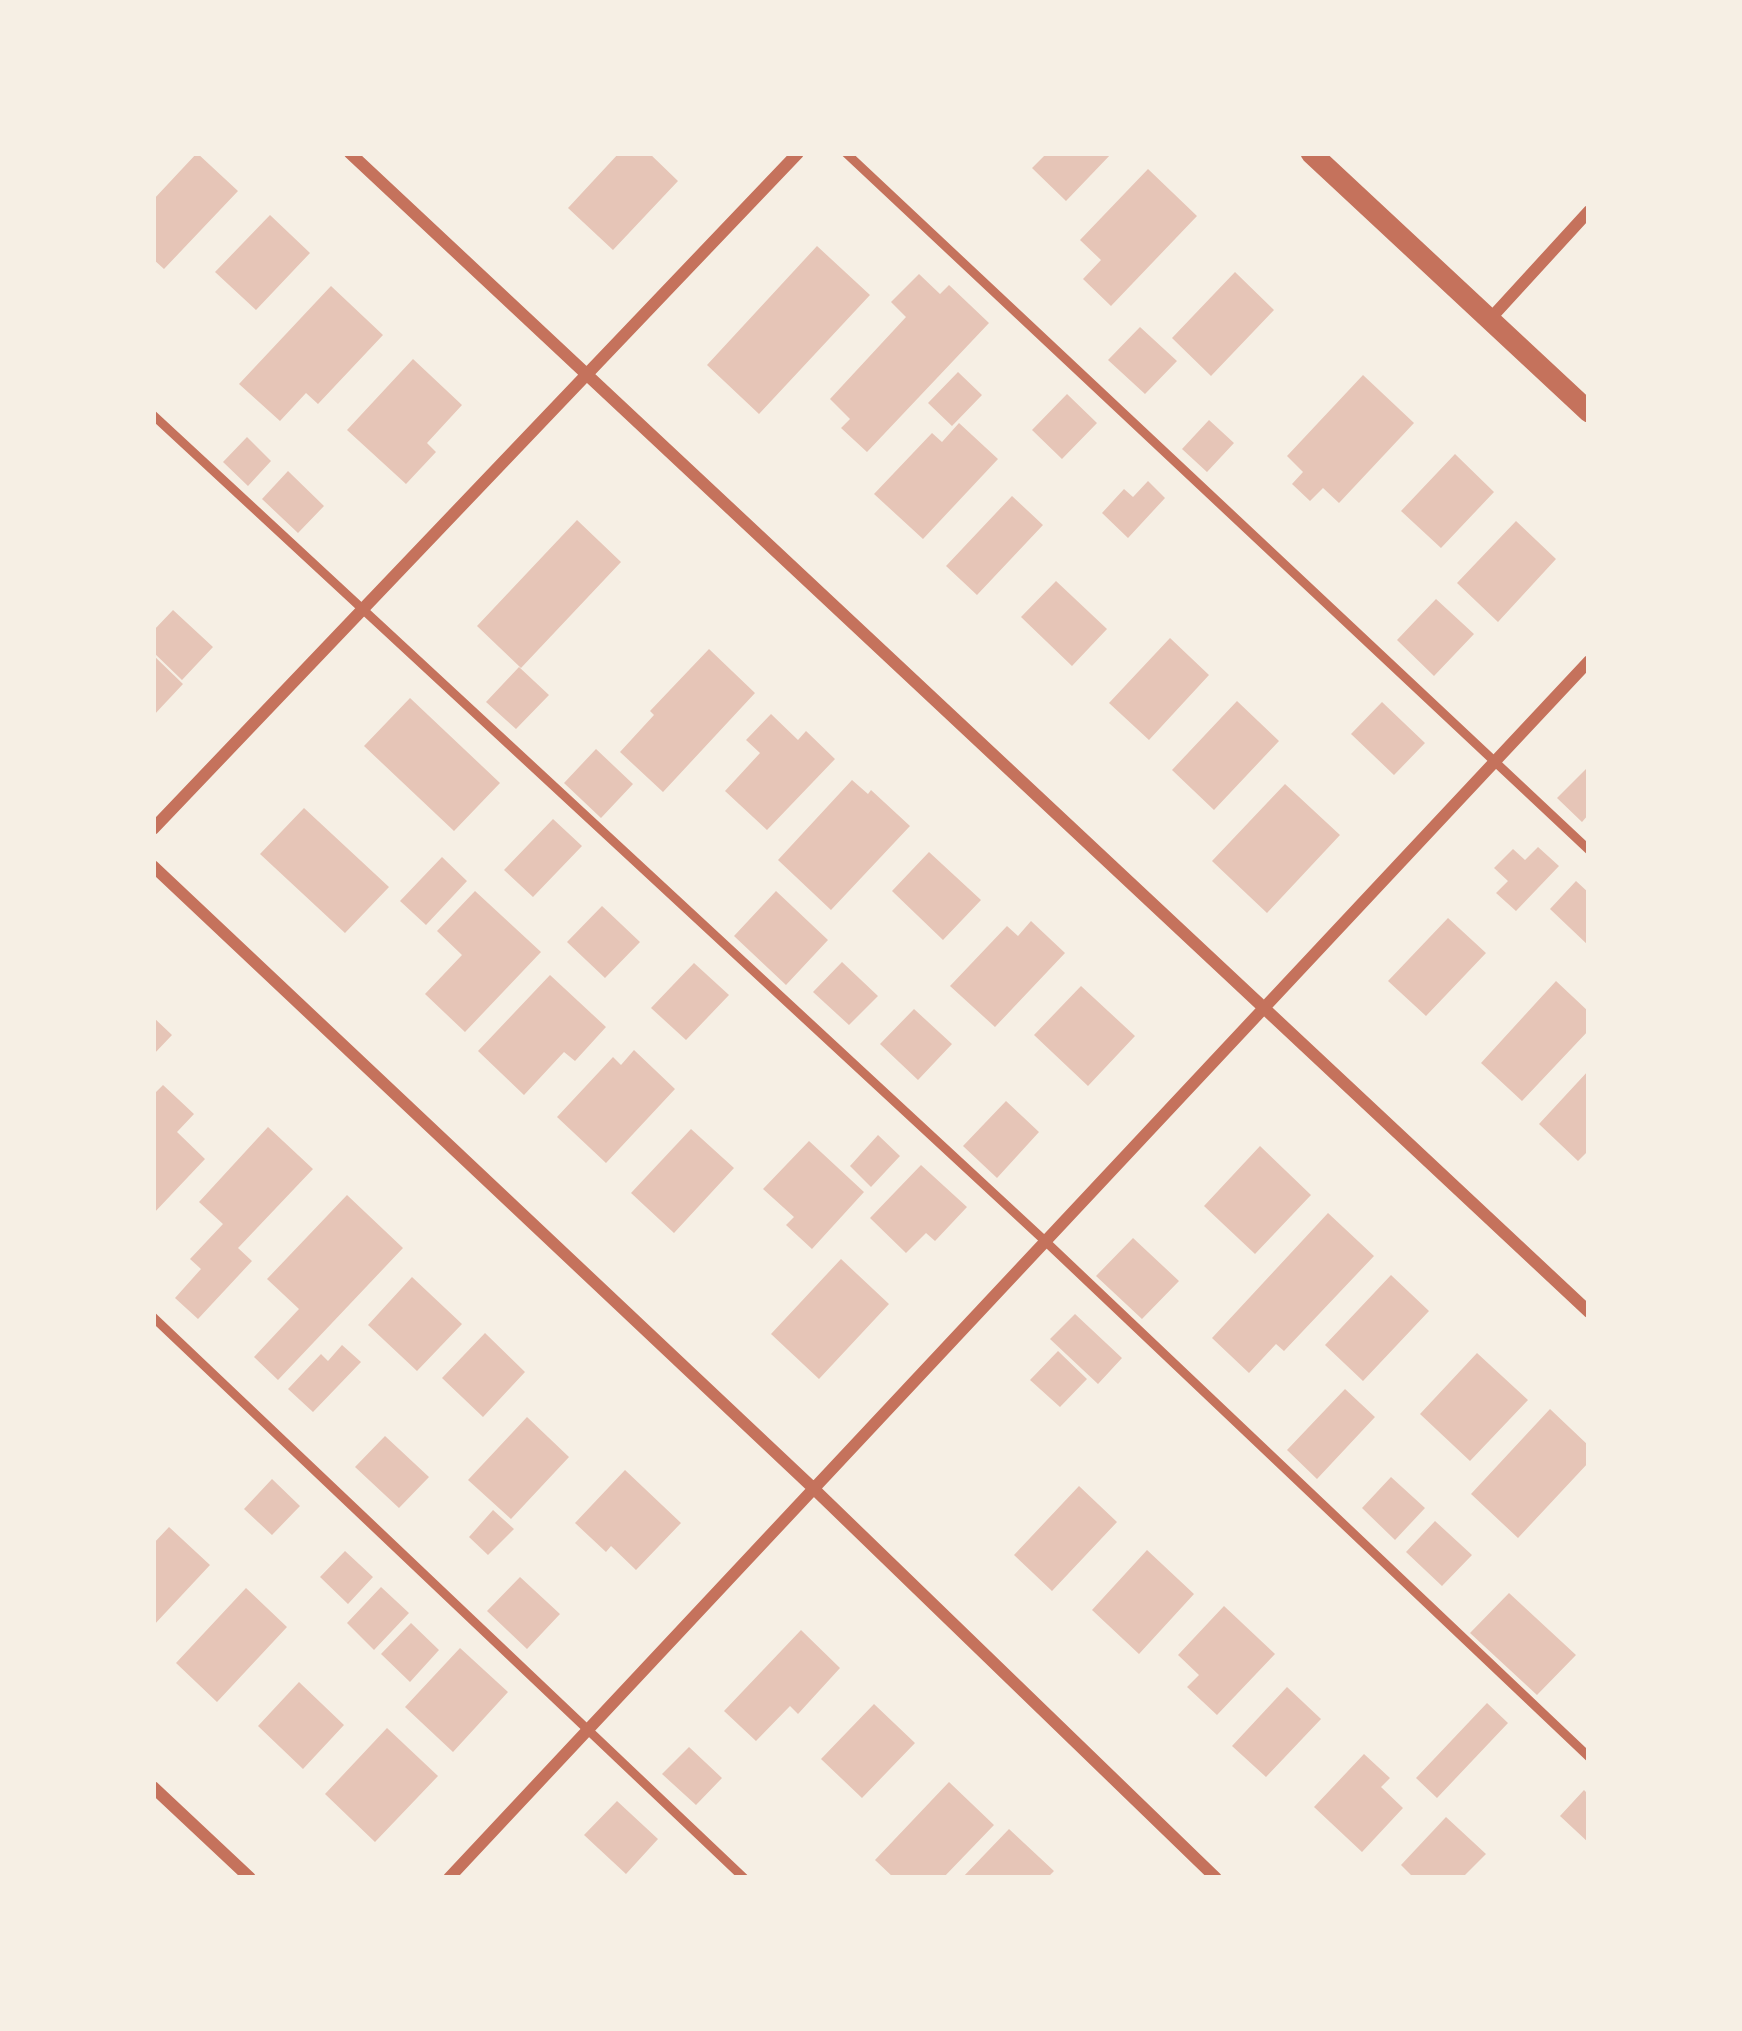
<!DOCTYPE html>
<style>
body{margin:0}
#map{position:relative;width:1742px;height:2031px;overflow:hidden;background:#f6efe4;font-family:Helvetica,sans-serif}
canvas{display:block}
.frame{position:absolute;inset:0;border:156px solid #f6efe4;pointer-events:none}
</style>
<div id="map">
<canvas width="1742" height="2031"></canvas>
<div class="frame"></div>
</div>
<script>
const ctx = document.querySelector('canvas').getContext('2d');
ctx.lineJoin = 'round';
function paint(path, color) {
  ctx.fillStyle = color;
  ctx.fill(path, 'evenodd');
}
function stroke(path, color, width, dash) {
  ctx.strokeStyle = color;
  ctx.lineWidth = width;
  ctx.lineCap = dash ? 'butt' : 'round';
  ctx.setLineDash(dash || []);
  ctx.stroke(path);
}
paint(new Path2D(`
 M197 153 238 191 164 269 153 259V200Z
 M619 153H649L678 181 613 250 568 208Z
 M1047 153H1112L1066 201 1032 168Z
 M1148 169 1197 216 1111 306 1083 279 1101 260 1080 240Z
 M270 215 310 253 256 310 215 272Z
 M817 246 870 295 759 414 707 365Z
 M1235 272 1274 310 1211 376 1172 338Z
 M919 274 940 294 949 285 989 323 867 452 841 428 850 419 830 399 906 317 891 302Z
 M331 286 383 335 318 404 306 393 280 421 239 384Z
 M1140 327 1177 361 1145 394 1108 360Z
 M413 359 462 405 427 443 436 452 406 484 347 430Z
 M958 372 982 395 952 426 928 403Z
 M1363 375 1414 423 1339 503 1323 488 1310 501 1292 484 1303 472 1287 456Z
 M1067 394 1097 423 1062 459 1032 430Z
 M1209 420 1234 443 1207 472 1182 449Z
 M959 423 998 459 923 539 874 494 932 433 942 442Z
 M247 437 271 461 248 486 223 462Z
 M1455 454 1494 492 1441 548 1401 511Z
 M288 471 324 506 298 533 262 499Z
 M1148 481 1165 498 1128 538 1102 513 1124 489 1133 497Z
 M1012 496 1043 525 977 595 946 566Z
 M577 520 621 562 521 668 477 626Z
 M1516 521 1556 559 1498 622 1457 583Z
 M1056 581 1107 629 1072 666 1021 617Z
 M1436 599 1474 634 1434 676 1397 640Z
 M173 610 213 647 182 680 153 652V631Z
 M1170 638 1209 675 1149 740 1109 703Z
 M709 649 755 693 663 792 620 752 654 715 650 711Z
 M153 655 183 684 153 716Z
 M519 667 549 695 516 729 486 702Z
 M410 698 500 783 454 831 364 746Z
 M1237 701 1279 741 1214 810 1172 770Z
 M1382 702 1425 743 1394 775 1351 734Z
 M771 714 798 740 806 731 835 759 767 830 725 791 760 753 746 740Z
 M596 749 633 784 601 818 564 783Z
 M1589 766V814L1582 822 1557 798Z
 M852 780 868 794 871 790 910 826 831 910 778 860Z
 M1285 784 1340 835 1267 913 1212 861Z
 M304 808 389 887 345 933 260 854Z
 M553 819 582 846 533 897 504 870Z
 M1538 847 1559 866 1516 911 1496 893 1508 881 1494 868 1513 849 1525 860Z
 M929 852 981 900 943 940 892 891Z
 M442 857 467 881 426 925 400 901Z
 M1576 881 1589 893V946L1550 909Z
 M475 891 541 952 465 1032 425 994 462 955 437 931Z
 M776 891 828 940 786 985 734 936Z
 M602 906 640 942 605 978 567 942Z
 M1448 918 1486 953 1426 1016 1388 981Z
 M1031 921 1065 953 995 1027 950 986 1007 926 1018 936Z
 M842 962 878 996 849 1025 813 992Z
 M694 963 729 995 686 1040 651 1008Z
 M550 975 606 1027 575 1061 564 1052 524 1095 478 1051Z
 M1556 981 1589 1012V1030L1522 1101 1481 1063Z
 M1081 986 1135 1036 1088 1086 1034 1035Z
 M914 1009 952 1044 918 1080 880 1044Z
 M153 1017 172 1035 153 1055Z
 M634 1050 675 1089 606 1163 557 1117 613 1057 621 1065Z
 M1589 1070V1150L1578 1161 1539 1124Z
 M163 1085 194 1114 177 1132 205 1159 153 1214V1095Z
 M1006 1101 1039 1132 997 1178 963 1146Z
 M268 1127 313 1169 238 1248 252 1261 198 1319 175 1298 201 1269 190 1259 223 1224 199 1202Z
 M691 1129 734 1168 674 1233 631 1193Z
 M878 1135 900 1156 871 1187 850 1166Z
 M809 1141 864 1192 812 1249 786 1225 794 1217 763 1189Z
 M1260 1146 1311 1195 1255 1254 1204 1206Z
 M921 1165 967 1207 935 1241 926 1233 906 1253 870 1218Z
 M347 1195 403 1248 278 1380 254 1357 299 1309 267 1279Z
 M1328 1213 1374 1256 1284 1351 1276 1344 1249 1373 1212 1338Z
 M1133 1238 1179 1281 1142 1319 1096 1276Z
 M841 1259 889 1304 819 1379 771 1334Z
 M1391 1275 1429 1311 1363 1381 1325 1345Z
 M412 1277 462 1324 417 1371 368 1325Z
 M1075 1314 1122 1358 1098 1384 1050 1339Z
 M485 1333 525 1372 483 1417 442 1378Z
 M342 1345 361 1362 313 1412 288 1389 321 1354 328 1361Z
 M1058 1351 1087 1379 1060 1407 1030 1380Z
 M1477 1353 1528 1400 1470 1461 1420 1414Z
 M1345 1389 1375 1417 1317 1479 1287 1450Z
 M1550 1409 1589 1446V1462L1518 1538 1471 1494Z
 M527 1417 569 1457 511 1519 468 1480Z
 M385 1436 429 1477 399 1508 355 1467Z
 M625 1470 681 1523 636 1570 611 1546 606 1552 575 1523Z
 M1391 1477 1425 1508 1395 1540 1362 1508Z
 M272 1479 300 1506 272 1535 244 1509Z
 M1079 1486 1117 1522 1052 1591 1014 1555Z
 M493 1510 514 1529 488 1555 469 1537Z
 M1435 1521 1472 1555 1442 1586 1406 1552Z
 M169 1527 210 1565 153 1626V1544Z
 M1147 1550 1194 1594 1139 1654 1092 1610Z
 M345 1551 373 1577 348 1604 320 1577Z
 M520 1577 560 1614 527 1649 487 1611Z
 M381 1587 409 1613 374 1650 347 1623Z
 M246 1588 287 1627 217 1702 176 1663Z
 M1509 1593 1576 1655 1537 1695 1470 1633Z
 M1224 1606 1275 1654 1217 1715 1187 1687 1199 1675 1178 1655Z
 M411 1623 439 1650 410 1682 381 1654Z
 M801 1630 840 1668 798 1714 790 1706 756 1741 724 1711Z
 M460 1648 508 1692 453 1752 405 1707Z
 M299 1682 344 1725 303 1769 258 1726Z
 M1287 1687 1321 1719 1266 1777 1232 1746Z
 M1487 1703 1508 1723 1437 1798 1416 1778Z
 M874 1704 915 1743 862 1798 821 1759Z
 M387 1728 438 1776 375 1842 325 1794Z
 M689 1747 722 1778 696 1805 662 1774Z
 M1364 1754 1390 1778 1381 1787 1403 1808 1362 1852 1314 1807Z
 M949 1782 994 1825 943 1878H894L875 1860Z
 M1584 1790 1589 1795V1843L1560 1816Z
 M617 1801 658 1839 626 1874 584 1835Z
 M1446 1817 1486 1854 1462 1878H1414L1401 1865Z
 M1009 1829 1054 1871 1047 1878H962Z`), '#e6c5b7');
stroke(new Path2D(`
 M846 153 1589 850
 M153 415 1044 1240 1589 1757
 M153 1317 744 1878`), '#c5725c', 9);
stroke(new Path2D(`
 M350 153 1589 1312
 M1491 318 1589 211
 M153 829 798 153
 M153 866 812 1487 1216 1878
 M153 1787 250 1878
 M449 1878 1589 661`), '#c5725c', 12);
stroke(new Path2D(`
 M1311 153 1589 412`), '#c5725c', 21);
</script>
